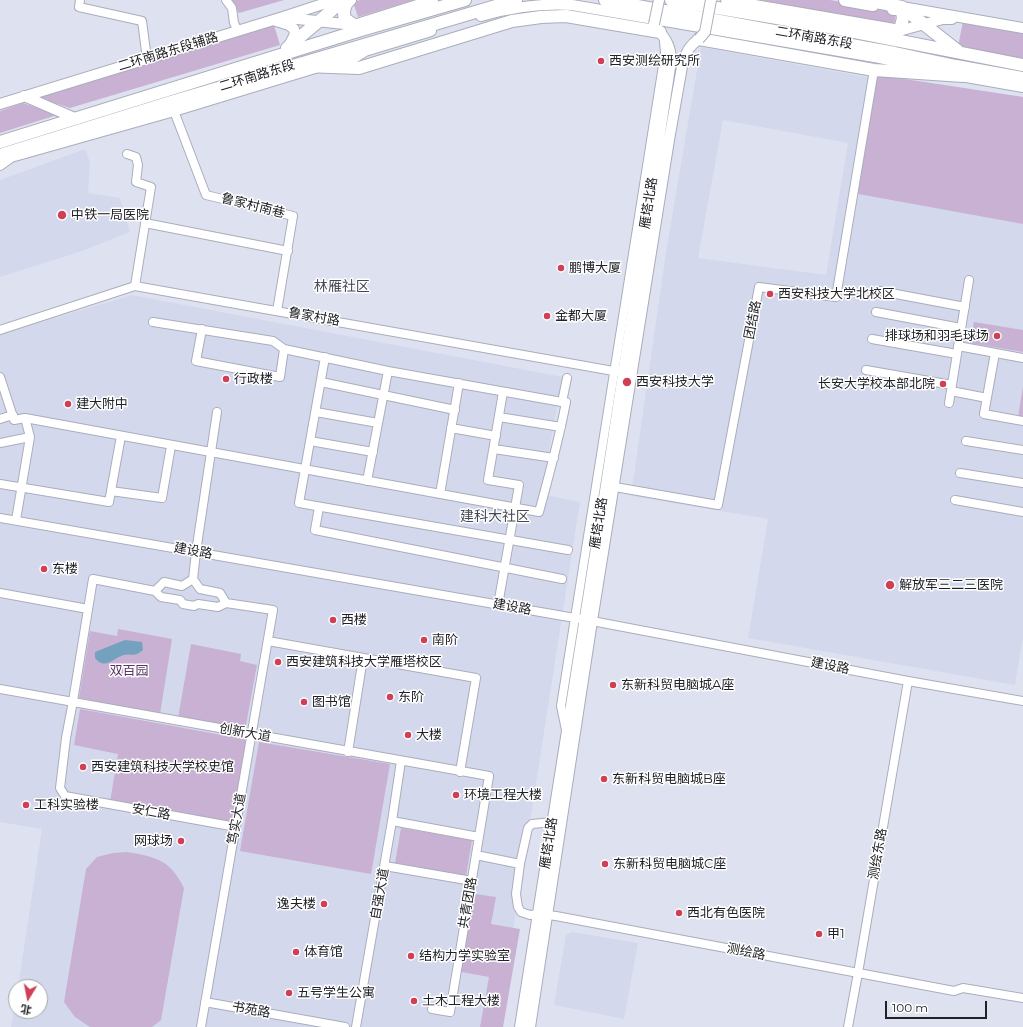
<!DOCTYPE html>
<meta charset="utf-8">
<style>
body{margin:0}
#map{position:relative;width:1023px;height:1027px;overflow:hidden;background:#dee2f0;font-family:Montserrat,"Noto Sans SC",sans-serif}
canvas{display:block}
.north{position:absolute;left:8px;top:979px;width:40px;height:40px;box-sizing:border-box;background:#fff;border:1px solid #a6a7a9;border-radius:50%;rotate:190deg;font-size:11px;font-weight:700;line-height:16px;text-align:center;color:#212227}
.north::after{content:'';display:block;margin:auto;width:14px;height:18px;background:#d04055;clip-path:polygon(50% 0,100% 100%,50% 72%,0 100%)}
.scale{position:absolute;left:885px;top:1001px;width:102px;height:18px;box-sizing:border-box;border:2px solid #212227;border-top:0;padding-left:5px;font-size:12px;line-height:14px;white-space:nowrap;color:#212227;-webkit-text-stroke:3px #fff;paint-order:stroke}
</style>
<div id="map">
<canvas width="1023" height="1027"></canvas>
<div class="north">北</div>
<div class="scale">100 m</div>
</div>
<script>
const ctx = document.querySelector('canvas').getContext('2d');
ctx.lineJoin = 'round';
function paint(path, color) {
  ctx.fillStyle = color;
  ctx.fill(path, 'evenodd');
}
function stroke(path, color, width, dash) {
  ctx.strokeStyle = color;
  ctx.lineWidth = width;
  ctx.lineCap = dash ? 'butt' : 'round';
  ctx.setLineDash(dash || []);
  ctx.stroke(path);
}
function label(font, color, halo, rows, align = 'center') {
  ctx.font = font + ' Montserrat,"Noto Sans SC",sans-serif';
  ctx.lineWidth = 3;
  ctx.setLineDash([]);
  ctx.textBaseline = 'middle';
  ctx.strokeStyle = halo;
  ctx.fillStyle = color;
  for (const [text, x, y, turn = 0] of rows) {
    ctx.save();
    ctx.translate(x, y);
    ctx.rotate((+turn || 0) * Math.PI / 180);
    ctx.textAlign = isNaN(turn) ? turn : align;
    if (halo) ctx.strokeText(text, 0, 0);
    ctx.fillText(text, 0, 0);
    ctx.restore();
  }
}
paint(new Path2D(`
 M701 47 861 76 945 85 1023 97V637L1015 685 748 638 768 519 631 496 666 252ZM723 120 848 143 826 275 698 258Z
 M85 149 90 162 88 193 120 198 130 232 79 252 0 277V180Z
 M132 295 563 377 541 494 580 502 498 1027H11L16 997V1011H40V987H18L42 829 0 822V334Z
 M572 932 638 943 624 1019 554 1005 566 935Z`), '#d3d8ed');
paint(new Path2D(`
 M230 0H284L239 13Z
 M360 0H414L358 17 353 2Z
 M759 0H830L894 11 896 14 894 24Z
 M963 21 1023 32V58L958 47Z
 M274 25 280 45 70 108 37 97Z
 M872 74 1023 97V224L853 193Z
 M23 103 57 115 0 133V111Z
 M974 322 1023 330V352L970 343Z
 M1023 386V419L1018 418Z
 M118 629 172 639 160 714 79 698 90 631 117 636Z
 M191 644 241 654 240 661 257 665 245 730 178 718Z
 M80 709 249 740 234 823 110 802 118 754 74 745Z
 M259 742 390 764 371 874 240 851Z
 M401 828 472 840 466 876 395 863Z
 M127 852C157 857 170 860 184 888L161 1020 152 1027H90L75 1017 64 1002 86 869 97 857 113 853Z
 M469 893 496 897 491 924 520 929 503 1027H480L489 977 456 971Z`), '#c8b1d2');
paint(new Path2D(`
 M125 640 142 642 143 650C133 658 134 653 124 655 114 657 105 671 95 658V652Z`), '#74a1bd');
const minor = new Path2D(`
 M80 0 79 7 142 21 147 59
 M226 0 232 8 234 23 238 31
 M174 111 206 195 293 216 277 311
 M127 154 136 157 138 165 136 182 151 187 135 286
 M145 223 288 251
 M880 291 965 307
 M876 312 961 328
 M153 322 273 341 284 349 388 371 562 402 567 378
 M202 329 196 361 280 377 284 349
 M0 330 135 286 619 372
 M872 339 957 354
 M958 346 1023 358
 M995 353 984 414 1023 421
 M325 357 299 503 568 550
 M866 370 952 385
 M0 377 14 420 25 418 539 512C549 476 559 439 566 402H562
 M321 382 455 410
 M951 391 987 398
 M949 403 969 280
 M316 412 378 423
 M499 417 561 427
 M0 419 13 415
 M451 428 496 436
 M310 441 373 452
 M966 441 1023 450
 M0 443 30 437
 M494 449 554 458
 M960 473 1023 483
 M367 481 388 371
 M0 484 109 502 121 436
 M615 487 718 505 759 287 836 297 874 70
 M111 491 162 498 171 446
 M440 494 459 383
 M955 500 1023 512
 M319 507 315 530 562 579
 M0 518 592 621 908 681 1023 701
 M16 520 30 437 25 418
 M193 579 182 586 164 582 155 591 93 579 73 701 66 738 60 788 65 796 236 827
 M155 591 161 597 180 600 183 604 194 606 198 604 218 607 226 603
 M0 593 88 609
 M498 605 519 485 488 480 503 392
 M268 641 476 678 460 772
 M0 689 489 776 450 1012 432 1009
 M566 730 561 706 665 53 664 41
 M348 752 363 658
 M392 821 479 837
 M552 822 532 824 528 828 520 864 516 894 518 907 521 912 530 915 539 914 556 916 954 991 963 988 1023 998
 M476 855 520 864
 M385 866 472 881
 M205 1002 345 1027
 M201 1027 273 610 226 603 220 593 200 589 193 579 196 552 217 412
 M356 1027 392 821 401 761
 M848 1027 858 973 908 681`);
const major = new Path2D(`
 M726 0 900 30
 M902 7 1023 28
 M481 16C512 7 540 3 572 5L880 58 934 70
 M288 18 354 25 433 0
 M276 21 289 25 294 29 295 34 289 46
 M895 32 943 19H952
 M327 65 354 58 365 51 431 31
 M955 75 1023 87
 M24 96 77 119
 M0 104 283 17 335 0
 M0 165 11 157 174 111 315 68
 M520 1027 606 485 671 61C671 46 665 38 656 27
 M530 1027 592 621 669 140 683 61C687 51 690 45 699 39`);
const highway = new Path2D(`
 M350 0C344 4 343 13 345 19L354 25 367 26
 M605 0 895 53 956 66 1023 78
 M671 0 824 26 1023 65
 M845 0 873 5
 M866 0 902 7 958 51
 M893 9H898L902 12 903 18 900 30
 M699 39 874 70 963 76
 M287 48 344 0
 M303 66 359 68 512 21 541 17 566 16 660 32
 M0 142 361 30 465 0
 M0 155 171 102 516 0`);
stroke(minor, '#aaadbb', 10);
stroke(major, '#aaadbb', 12);
stroke(highway, '#aaadbb', 14);
stroke(minor, '#fff', 8);
stroke(major, '#fff', 10);
stroke(highway, '#fff', 12);
const majorBridge = new Path2D(`
 M654 24 659 0
 M699 39 705 32 711 0`);
stroke(majorBridge, '#aaadbb', 12, []);
stroke(majorBridge, '#fff', 10);
for (const [x, y, r, color] of [
 [601,61,4,"#d04055"],
 [62,215,5,"#d04055"],
 [561,268,4,"#d04055"],
 [770,294,4,"#d04055"],
 [547,316,4,"#d04055"],
 [997,336,4,"#d04055"],
 [226,379,4,"#d04055"],
 [627,382,5,"#d04055"],
 [943,384,4,"#d04055"],
 [68,404,4,"#d04055"],
 [44,569,4,"#d04055"],
 [890,585,5,"#d04055"],
 [333,620,4,"#d04055"],
 [424,640,4,"#d04055"],
 [278,662,4,"#d04055"],
 [613,685,4,"#d04055"],
 [390,697,4,"#d04055"],
 [304,702,4,"#d04055"],
 [408,735,4,"#d04055"],
 [83,767,4,"#d04055"],
 [604,779,4,"#d04055"],
 [456,795,4,"#d04055"],
 [26,805,4,"#d04055"],
 [181,841,4,"#d04055"],
 [605,864,4,"#d04055"],
 [324,904,4,"#d04055"],
 [679,913,4,"#d04055"],
 [819,934,4,"#d04055"],
 [296,952,4,"#d04055"],
 [411,956,4,"#d04055"],
 [289,993,4,"#d04055"],
 [414,1001,4,"#d04055"]
]) {
  const dot = new Path2D();
  dot.arc(x, y, r, 0, 2 * Math.PI);
  ctx.fillStyle = color;
  ctx.fill(dot);
  stroke(dot, '#fff', 1.5);
}
label('13px', '#212227', '#fff', [
 ["二环南路东段",814,38,10],
 ["二环南路东段辅路",168,52,-17],
 ["二环南路东段",257,76,-17],
 ["雁塔北路",649,203,-81],
 ["鲁家村南巷",253,206,14],
 ["鲁家村路",314,317,10],
 ["团结路",753,320,-79],
 ["雁塔北路",599,523,-81],
 ["建设路",193,551,10],
 ["建设路",512,607,10],
 ["建设路",830,666,11],
 ["创新大道",245,733,10],
 ["安仁路",151,812,10],
 ["笃实大道",237,819,-80],
 ["雁塔北路",549,843,-81],
 ["测绘东路",878,854,-80],
 ["自强大道",380,894,-80],
 ["共青团路",468,903,-80],
 ["测绘路",746,952,11],
 ["书苑路",251,1010,10]
]);
label('13px', '#212227', '#fff', [
 ["西安测绘研究所",609,61],
 ["中铁一局医院",71,215],
 ["鹏博大厦",569,268],
 ["西安科技大学北校区",778,294],
 ["金都大厦",555,316],
 ["排球场和羽毛球场",989,336,"right"],
 ["行政楼",234,379],
 ["西安科技大学",636,382],
 ["长安大学校本部北院",935,384,"right"],
 ["建大附中",76,404],
 ["东楼",52,569],
 ["解放军三二三医院",899,585],
 ["西楼",341,620],
 ["南阶",432,640],
 ["西安建筑科技大学雁塔校区",286,662],
 ["东新科贸电脑城A座",621,685],
 ["东阶",398,697],
 ["图书馆",312,702],
 ["大楼",416,735],
 ["西安建筑科技大学校史馆",91,767],
 ["东新科贸电脑城B座",612,779],
 ["环境工程大楼",464,795],
 ["工科实验楼",34,805],
 ["网球场",173,841,"right"],
 ["东新科贸电脑城C座",613,864],
 ["逸夫楼",316,904,"right"],
 ["西北有色医院",687,913],
 ["甲1",827,934],
 ["体育馆",304,952],
 ["结构力学实验室",419,956],
 ["五号学生公寓",297,993],
 ["土木工程大楼",422,1001]
], 'left');
label('13px', '#593467', '#fff', [
 ["双百园",129,671]
]);
label('14px', '#454853', '#fff', [
 ["林雁社区",342,287],
 ["建科大社区",495,517]
]);
</script>
